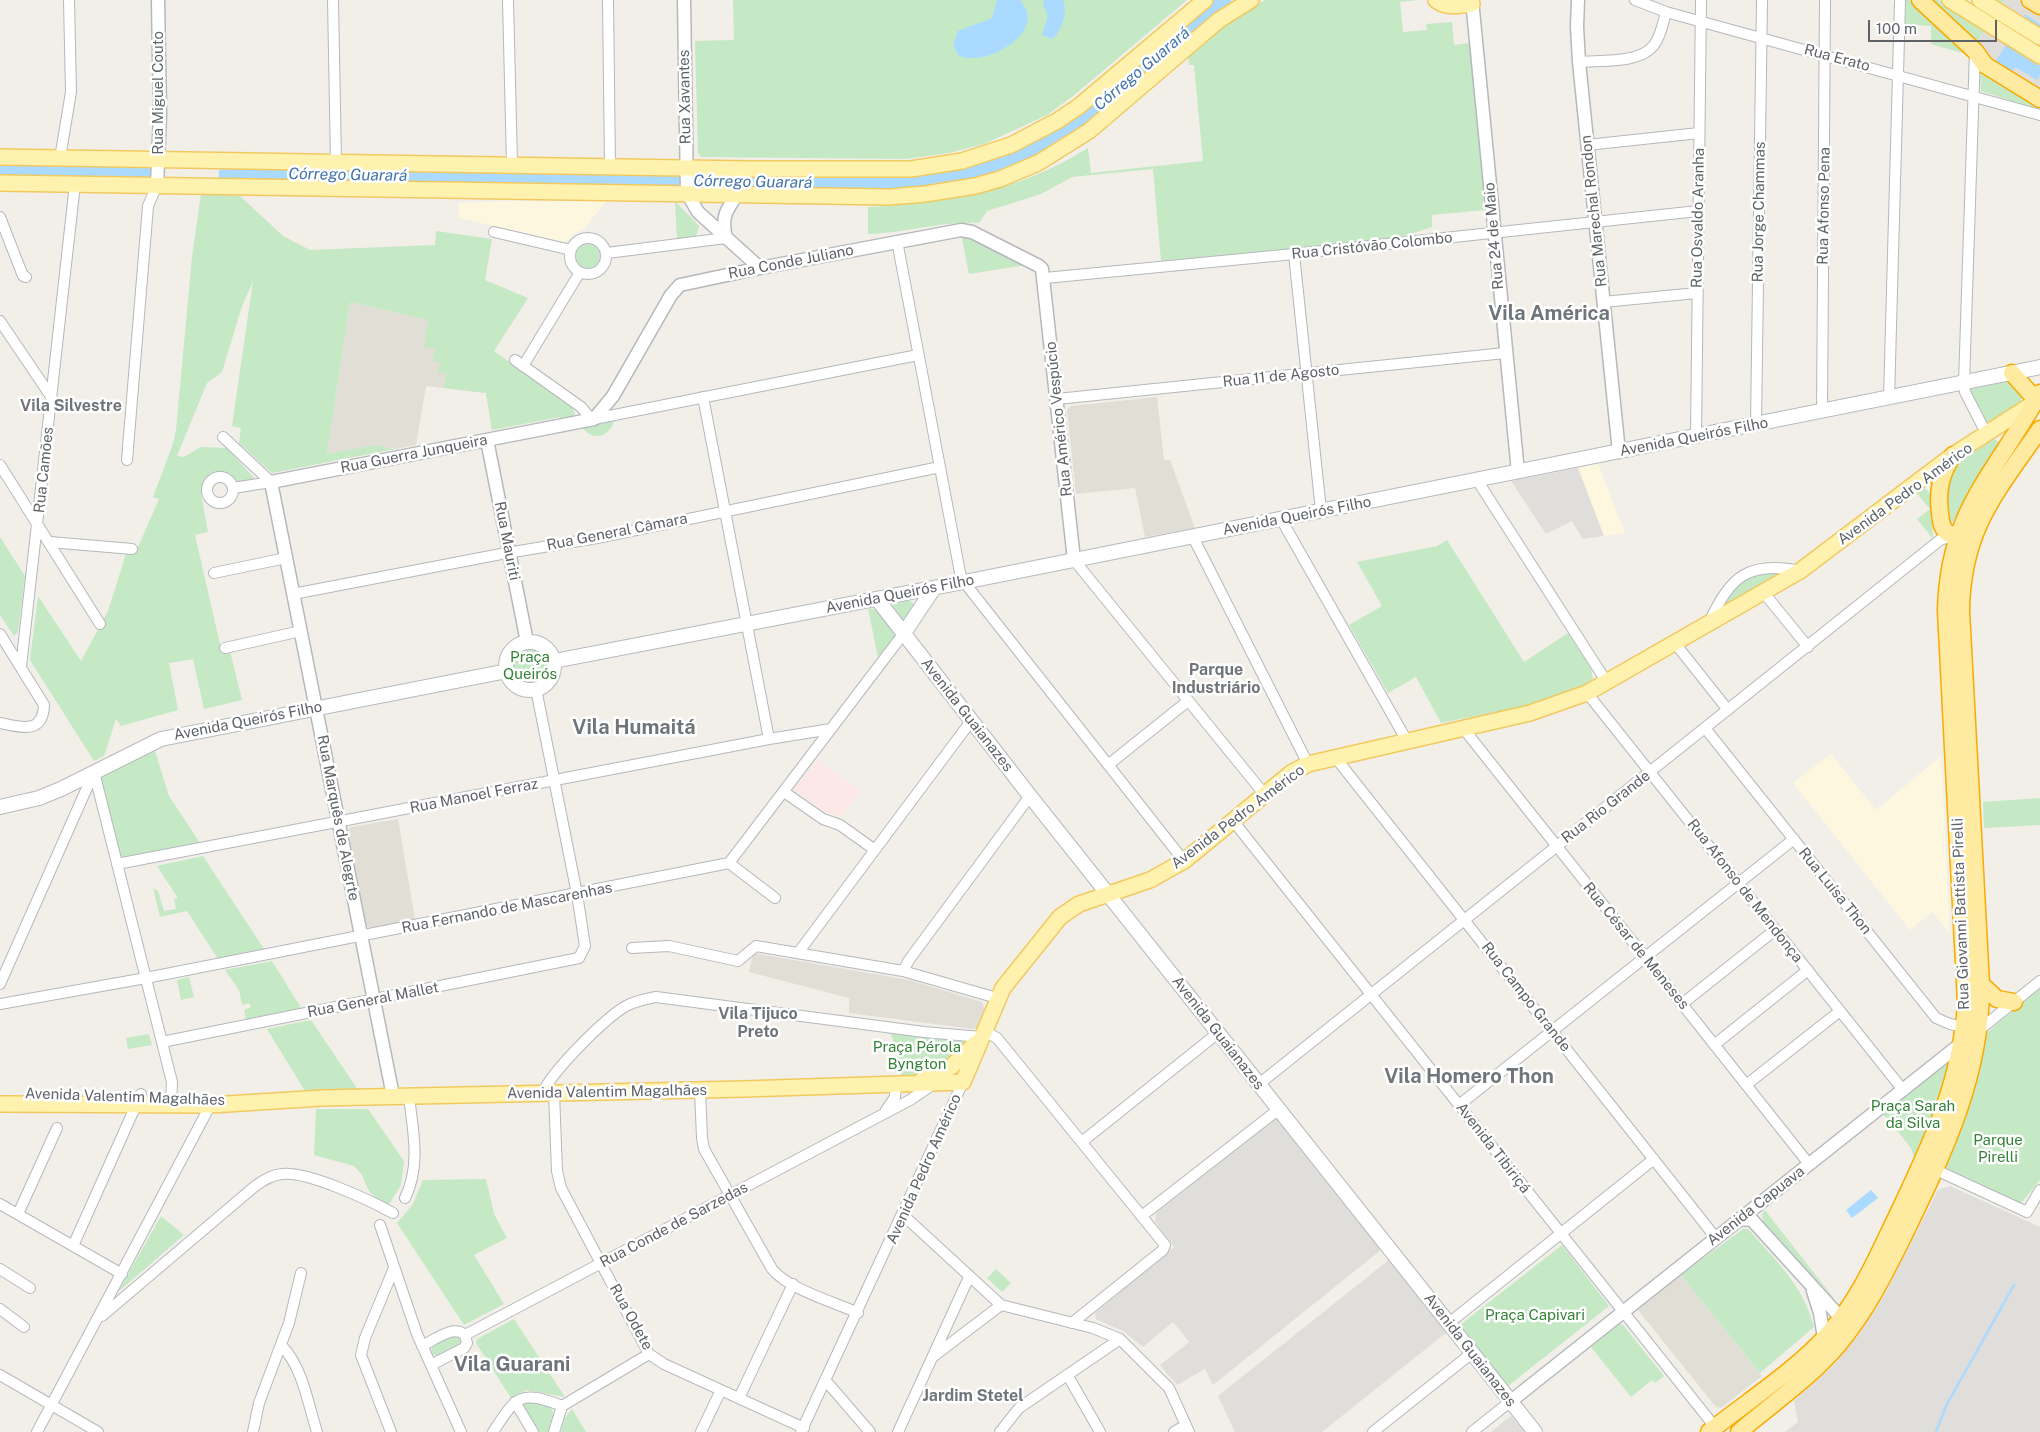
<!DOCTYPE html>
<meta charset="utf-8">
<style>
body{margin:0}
#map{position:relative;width:2040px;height:1432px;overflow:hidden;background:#f1efe8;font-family:"Public Sans",sans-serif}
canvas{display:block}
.scale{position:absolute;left:1868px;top:20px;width:129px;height:22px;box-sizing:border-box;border:2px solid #5f6368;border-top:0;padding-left:6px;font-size:15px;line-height:18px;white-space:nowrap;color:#5f6368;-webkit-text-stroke:4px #fff;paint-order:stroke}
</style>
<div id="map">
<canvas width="2040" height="1432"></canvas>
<div class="scale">100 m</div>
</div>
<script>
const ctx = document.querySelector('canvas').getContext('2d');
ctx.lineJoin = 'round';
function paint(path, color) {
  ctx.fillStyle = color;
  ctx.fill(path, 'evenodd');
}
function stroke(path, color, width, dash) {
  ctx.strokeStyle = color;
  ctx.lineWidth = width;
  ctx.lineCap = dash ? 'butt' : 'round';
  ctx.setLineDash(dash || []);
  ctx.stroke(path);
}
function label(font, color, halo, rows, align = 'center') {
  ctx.font = font + ' "Public Sans",sans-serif';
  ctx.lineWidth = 5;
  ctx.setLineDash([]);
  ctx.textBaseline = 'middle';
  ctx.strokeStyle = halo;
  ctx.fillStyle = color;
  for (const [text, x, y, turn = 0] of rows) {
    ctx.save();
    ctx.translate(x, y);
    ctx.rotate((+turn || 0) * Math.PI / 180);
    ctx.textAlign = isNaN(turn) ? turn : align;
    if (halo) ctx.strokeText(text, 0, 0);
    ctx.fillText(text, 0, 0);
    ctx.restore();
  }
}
paint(new Path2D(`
 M513 201H606L583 230 576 233 565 242 459 218V203Z
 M1598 464 1625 533 1604 536 1579 474 1578 468Z
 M1831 754 1876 810 1941 756 1950 934 1932 912 1910 930 1793 783Z`), '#fef7e0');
paint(new Path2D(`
 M2005 0H2019L2040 14V93L1998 69 1976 43Z
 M1578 468 1604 536 1583 539 1572 521 1546 534 1511 481Z
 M1277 1117 1382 1249 1213 1385 1205 1369 1177 1385 1160 1365 1189 1342 1173 1322 1143 1347 1123 1331 1096 1319 1095 1313 1174 1247 1155 1222 1156 1213Z
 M1950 1186 2040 1227V1432H1785L1798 1422 1794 1401 1834 1365 1861 1332 1885 1294 1938 1190Z
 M1390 1259 1447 1332 1322 1432H1235L1218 1396Z
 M1511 1416 1525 1432H1491L1497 1427Z`), '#e0deda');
paint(new Path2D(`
 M350 302 463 328 494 351 492 430 486 393 426 386 416 445 395 449 374 445 327 454Z
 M1157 397 1164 460H1170L1195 528 1145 537 1135 488 1076 494 1067 410 1071 406Z
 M398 819 415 919 371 929 366 925 348 830 351 827Z
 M753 953 909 980 982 1002 985 1010 979 1026 973 1029 849 1013V998L749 972Z
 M1681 1275 1762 1376 1721 1408 1716 1407 1638 1310Z`), '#e1ded6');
paint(new Path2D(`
 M817 760 861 791 841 817 825 813 794 790Z`), '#fce8e6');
paint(new Path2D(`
 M733 0H1187L1073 96 1047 115 984 144 949 153 906 159 701 157 698 153 695 41 734 40Z
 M1265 0H1418L1400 2 1403 32 1427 30 1426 24 1452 22 1454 45 1471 43 1485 210 1432 215V227L1395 239 1161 261 1153 169 1072 177 1041 194 987 211 979 223C942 221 906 233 868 234V207C948 203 1018 192 1088 148L1091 173 1203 161 1194 65H1189L1188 53 1242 12Z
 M1902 0H1910L1915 3 1966 48V54L1931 44V26L1905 24 1906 2Z
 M1929 0H1939L1969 18 1981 0H2005L1976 43Z
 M1980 69 2040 105V110L1981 91Z
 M201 194 240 196 283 236 310 250 435 245 436 231 492 239 485 280 528 298 494 351 571 405 575 413 573 417 560 420V417L492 430 486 393 444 388 446 374 438 373 440 362 433 361 435 348 424 347 428 320 350 302 327 454 374 445 395 449 272 473 239 443 241 428 232 426 253 281 242 306 222 372 207 383 177 456 184 457 201 447 227 448 255 479 239 482C227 478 223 468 209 477L201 494 208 532 195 535 222 653 230 651 242 700 204 709 193 659 169 663 178 710 121 726 116 719 104 756 94 761 30 660 38 596 81 661 108 611 126 554H135L159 499 153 497 173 444 176 430 192 257Z
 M675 201 699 226 696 236 677 239Z
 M961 234 1026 265 969 274Z
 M576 256a12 12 0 1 1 24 0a12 12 0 1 1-24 0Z
 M2007 381H2011L2022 397 2020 405 1987 424 1970 392 1971 389Z
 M614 421C610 437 592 442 582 427Z
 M1994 439 1999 442V446L1970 489 1951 525 1945 493 1955 465Z
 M1924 488 1929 492 1932 497 1933 539 1917 519 1930 509 1914 490Z
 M0 537 25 576 18 632 14 636 0 615Z
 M1447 540 1524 662 1568 633 1591 669 1593 679C1562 705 1481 714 1441 723L1416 677 1388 693 1349 625 1382 606 1357 562 1437 546Z
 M1765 571 1782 573 1728 605 1724 604C1735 586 1745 578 1765 571Z
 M907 600 913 603 914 609 905 620H901L892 607 895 603Z
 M868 608 878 610 896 634 878 658Z
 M512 666a18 18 0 1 1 36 0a18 18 0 1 1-36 0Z
 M155 751 169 796 200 843 117 864 96 778Z
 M2040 798V825L1984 828 1983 802Z
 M203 856 264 949 218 959 187 911 160 917 153 888 158 891 164 911 176 909 174 899 178 898 157 866Z
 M272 961 301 1008 246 1020 244 1010 251 1007 249 1003 242 1005 239 990 225 970Z
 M189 977 194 997 181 1000 177 980Z
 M2040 988V1180L2023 1201 2018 1203 1944 1169 1970 1104 1985 1034Z
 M311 1020 358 1090 305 1091 267 1029Z
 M891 1032 969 1042 947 1065 902 1081Z
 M149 1034 152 1045 128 1049 126 1038Z
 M1950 1060 1945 1085 1915 1161 1911 1148 1888 1119 1881 1113Z
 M316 1109H368L404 1161 401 1185 390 1203 383 1205 369 1191 362 1175 354 1166 314 1155Z
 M486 1179 494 1214 507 1238 474 1255 504 1304 464 1325 397 1223 413 1204 423 1180Z
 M1765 1210 1771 1218 1836 1301 1763 1221 1762 1214Z
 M161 1216 184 1235 118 1292Z
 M1743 1229H1748C1776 1261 1803 1285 1814 1327L1760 1373 1681 1275Z
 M1562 1245 1609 1306 1508 1386 1460 1325Z
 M996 1269 1011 1283 1002 1292 987 1278Z
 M514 1319 565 1397 526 1390 511 1398 476 1343 477 1339Z
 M1620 1324 1623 1325 1664 1376 1655 1383 1652 1380 1631 1397 1591 1347Z
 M455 1334 460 1337 461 1341 459 1345 436 1356 431 1353 432 1346Z
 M532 1400 551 1406 554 1416 552 1432H536L521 1408 522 1403Z
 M572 1409 586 1432H561L564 1419Z`), '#c5e8c5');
paint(new Path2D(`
 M997 0H1020C1050 33 983 69 958 55L953 44 958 31 992 18Z
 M1044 0H1063C1068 12 1062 31 1052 39L1042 35 1048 16 1043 4Z
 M2025 14 2040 24V75L2037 80 2015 67 2011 73 1995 63Z
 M1871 1190 1878 1198 1852 1218 1846 1210Z`), '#aadaff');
stroke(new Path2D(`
 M1936 1432 1946 1406 2014 1285`), '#aadaff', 2.5);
stroke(new Path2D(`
 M0 171 149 173
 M226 174 818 183C929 183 998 183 1090 112 1137 77 1177 34 1224 0`), '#aadaff', 15);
const minor = new Path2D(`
 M333 0 336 162
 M508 0 512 164
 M608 0 610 166
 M1635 0 1666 12 2040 115
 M1975 51 1964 383 1965 392 1987 435
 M1579 62C1600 60 1640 64 1654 45 1661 36 1663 23 1666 12
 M1587 145 1699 133
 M60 158 71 92 69 0
 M0 217 23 276 26 277
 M494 232 571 250
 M570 256a18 18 0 1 1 36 0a18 18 0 1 1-36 0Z
 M897 241 962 583
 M607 253 726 238
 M1294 254 1321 511
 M1045 278 1294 254 1698 211
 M1603 302 1697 293
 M0 321 52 398
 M515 360 581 407 592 420
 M523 366 580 272
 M703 397 769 739
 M1889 398 1900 2
 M1057 399 1505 353
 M1822 412 1825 0
 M594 419 918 355
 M1756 425 1762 0
 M223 437 271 482
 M1696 437 1701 0
 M127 460 148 206 157 185
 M0 465 100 624
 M207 490a13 13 0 1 1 26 0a13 13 0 1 1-26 0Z
 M1477 480 1606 681
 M233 488 271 482
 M1281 519 1407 741
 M1193 537 1308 764
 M50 542 132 549
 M1074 560 1265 795
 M214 573 286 558
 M964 582 1184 861
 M1764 593 1808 647
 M293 594 501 554 597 538 940 467
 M1709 623C1729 577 1749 560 1800 571
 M0 634 44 705C43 735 20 727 0 723
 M1674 642 1728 710
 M225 648 301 631
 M21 667 75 184
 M1587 693 1903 1090
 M1463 728 1809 1164
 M1705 728 1936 1018 1950 1024 1979 1030 2040 981
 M1335 757 1716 1238
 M1108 765 1188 701
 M94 772 172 1082 171 1105
 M784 792 823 819 840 825 875 850
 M1234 822 1715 1427
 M729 863 775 898
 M117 864 769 739 831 729
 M632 948 669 946 738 961 756 946 903 971 997 998
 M798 953 971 721
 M903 971 909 960 1030 796
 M0 984 94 772
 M0 1004 146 978 729 863 904 633
 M1682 1004 1775 930
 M984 1031 997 1038 1165 1245 1163 1250 1072 1323
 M162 1042 579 958 585 946 577 894 536 689
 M1714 1045 1808 970
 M1259 1084 1940 540 1953 536
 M1746 1085 1840 1011
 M700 1090 702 1138 704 1149 772 1269C788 1289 834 1302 858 1313
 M554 1093 557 1171 561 1188 649 1354 664 1364 804 1428
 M542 1094C552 1071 604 1019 626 1006 635 1001 645 999 656 997L924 1032 981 1037
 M1459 1105 1794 839
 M886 1110 895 1097 896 1085
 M1083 1141 1218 1033
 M1936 1170 2027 1212 2040 1190
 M405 1198C421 1166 413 1131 409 1097
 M0 1204 122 1274
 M18 1214 57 1128
 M903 1215 1001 1305 1093 1328 1120 1339 1169 1388 1189 1432
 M1143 1215 1279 1109
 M380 1225 417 1334 461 1432
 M73 1246 141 1094
 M0 1269 30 1288
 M0 1309 24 1327
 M102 1316 254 1187C263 1180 271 1175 282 1174 308 1171 369 1200 393 1213
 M1449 1323 1654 1159
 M465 1335 910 1100 935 1083
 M282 1346C303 1368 308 1404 317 1432
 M422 1346C434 1340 454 1324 465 1335L467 1343 464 1348 431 1365
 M934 1356 1001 1305
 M0 1375 98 1432
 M1068 1376 1100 1432
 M826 1381 870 1432
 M739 1398 793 1284
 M515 1402 533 1432
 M37 1432 212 1102
 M253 1432 259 1403 289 1323 301 1273
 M391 1432 361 1355 365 1338 394 1268
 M493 1432C516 1397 520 1389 562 1406L649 1354
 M554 1432 562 1406
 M701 1432 721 1390
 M801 1432 963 1082
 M898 1432 969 1277
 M1000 1432 1019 1408 1120 1339
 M1174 1432 1186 1425
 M1373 1432 1472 1353
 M1472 1432 1511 1401`);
const tertiary = new Path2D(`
 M684 0 687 193 698 212 760 268
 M1472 0 1518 472
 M1578 0 1577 27 1579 62 1619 452
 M157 185 160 114 158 0
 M726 238C724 230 723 221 726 213 732 199 749 185 735 169
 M487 440 527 642
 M393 1096 271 482 594 419 613 396 671 295 680 285 760 268 961 230 972 232 1039 266 1042 269 1074 560
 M1739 1219 1752 1220 1841 1318
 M1813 1291 1820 1313 1824 1338
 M1511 1401 1963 1042`);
const secondary = new Path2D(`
 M877 599 1030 796 1535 1432
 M904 633 934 588
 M506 666a24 24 0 1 1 48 0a24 24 0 1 1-48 0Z
 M554 661 974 580 2040 367
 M0 807 39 798 61 789 161 739 507 671`);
const primary = new Path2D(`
 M1436 0C1446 9 1460 5 1472 4
 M1950 0 2040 56
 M1980 0 2040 37
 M0 157 746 169H911L962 161 1011 145 1057 121 1078 107 1205 0
 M0 183 889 197 925 194 975 186 1000 179 1038 163 1089 131 1219 20 1251 0
 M922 1080 951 1067 976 1043
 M0 1104 211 1105 322 1098 744 1089 963 1082 1003 988 1060 917 1079 904 1150 880 1184 861 1291 773 1308 764 1530 713 1587 693 1800 571 1953 455 2034 403`);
const trunk = new Path2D(`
 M1920 0 1975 51 1985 65 2040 99
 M2030 0 2040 6
 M2012 373 2036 400
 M1953 455C1941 474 1937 490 1940 513 1941 521 1941 529 1949 534L1968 535
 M1981 984 1997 999 2014 1002
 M1709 1432C1749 1400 1795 1371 1829 1333 1859 1300 1877 1257 1896 1218 1930 1146 1961 1084 1966 1003L1946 611C1948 511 1995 474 2040 393
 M1739 1432C1772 1404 1810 1378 1838 1345 1867 1311 1886 1271 1906 1231 1944 1152 1982 1074 1981 984L1961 611C1962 529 1996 493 2040 429`);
stroke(minor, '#b5b8bc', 12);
stroke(tertiary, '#b5b8bc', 15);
stroke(secondary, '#b6babf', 16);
stroke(primary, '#f2c960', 18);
stroke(trunk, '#f9ab00', 19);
stroke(minor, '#fff', 10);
stroke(tertiary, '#fff', 12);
stroke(secondary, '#fff', 14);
stroke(primary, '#fff2af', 15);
stroke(trunk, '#feeaa1', 16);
label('15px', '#5f6368', '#fff', [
 ["Rua Erato",1837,58,15],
 ["Rua Miguel Couto",158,93,-90],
 ["Rua Xavantes",685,97,-91],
 ["Rua Afonso Pena",1824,206,-89],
 ["Rua Marechal Rondon",1594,211,-96],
 ["Rua Jorge Chammas",1759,212,-89],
 ["Rua Osvaldo Aranha",1698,218,-89],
 ["Rua 24 de Maio",1494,236,-95],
 ["Rua Cristóvão Colombo",1372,246,-6],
 ["Rua Conde Juliano",791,262,-11],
 ["Rua 11 de Agosto",1281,376,-6],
 ["Rua Américo Vespúcio",1059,419,-96],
 ["Avenida Queirós Filho",1694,437,-11],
 ["Rua Guerra Junqueira",414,454,-11],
 ["Rua Camões",44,470,-84],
 ["Avenida Pedro Américo",1905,494,-36],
 ["Avenida Queirós Filho",1297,516,-11],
 ["Rua General Câmara",617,532,-11],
 ["Rua Mauriti",507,541,79],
 ["Avenida Queirós Filho",900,594,-11],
 ["Avenida Guaianazes",967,715,52],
 ["Avenida Queirós Filho",248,721,-11],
 ["Rua Manoel Ferraz",474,796,-11],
 ["Rua Rio Grande",1606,807,-38],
 ["Avenida Pedro Américo",1238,817,-37],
 ["Rua Marquês de Alegrte",338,818,79],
 ["Rua Afonso de Mendonça",1745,891,52],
 ["Rua Luísa Thon",1835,891,51],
 ["Rua Fernando de Mascarenhas",507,908,-11],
 ["Rua Giovanni Battista Pirelli",1961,914,-92],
 ["Rua César de Meneses",1636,946,51],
 ["Rua Campo Grande",1526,997,52],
 ["Rua General Mallet",373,1000,-11],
 ["Avenida Guaianazes",1218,1033,52],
 ["Avenida Valentim Magalhães",607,1092,-1],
 ["Avenida Valentim Magalhães",125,1097,2],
 ["Avenida Tibiriçá",1493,1148,52],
 ["Avenida Pedro Américo",924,1169,-66],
 ["Avenida Capuava",1756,1206,-38],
 ["Rua Conde de Sarzedas",674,1225,-28],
 ["Rua Odete",631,1317,61],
 ["Avenida Guaianazes",1470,1350,52]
]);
label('15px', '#348238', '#fff', [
 ["Praça",530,657],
 ["Queirós",530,674],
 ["Praça Pérola",917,1047],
 ["Byngton",917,1064],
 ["Praça Sarah",1913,1106],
 ["da Silva",1913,1123],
 ["Parque",1998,1140],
 ["Pirelli",1998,1157],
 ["Praça Capivari",1535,1315]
]);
label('italic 16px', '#4174aa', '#fff', [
 ["Córrego Guarará",1142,69,-40],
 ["Córrego Guarará",348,175,1],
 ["Córrego Guarará",753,182,1]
]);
label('bold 16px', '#70757a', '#fff', [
 ["Vila Silvestre",71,406],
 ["Parque",1216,670],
 ["Industriário",1216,688],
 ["Vila Tijuco",758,1014],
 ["Preto",758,1032],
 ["Jardim Stetel",973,1396]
]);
label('bold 20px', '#70757a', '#fff', [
 ["Vila América",1549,314],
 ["Vila Humaitá",634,728],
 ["Vila Homero Thon",1469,1077],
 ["Vila Guarani",512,1365]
]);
</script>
